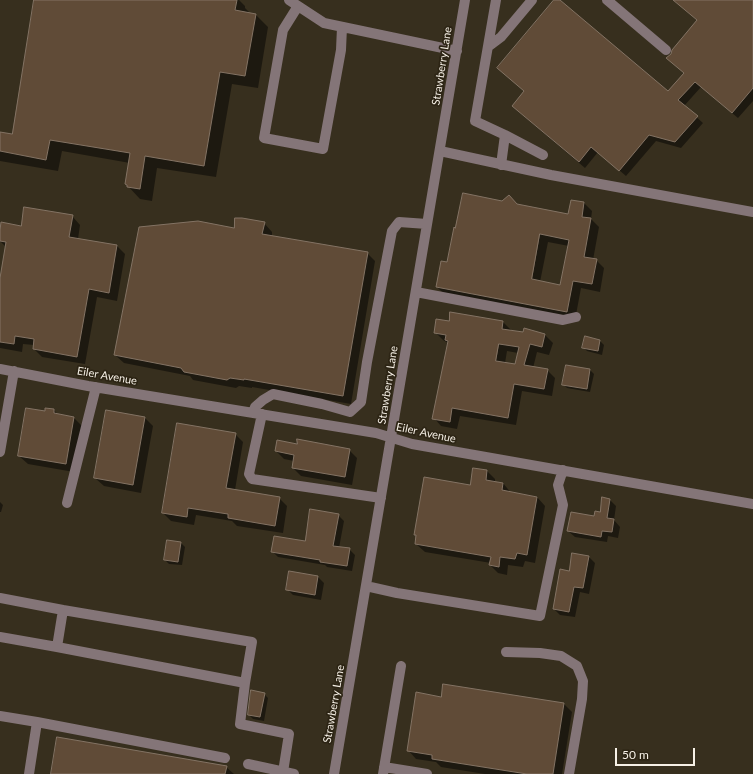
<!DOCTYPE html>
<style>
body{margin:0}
#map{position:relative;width:753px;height:774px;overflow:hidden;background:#372f1e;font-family:Lato,sans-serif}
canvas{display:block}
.scale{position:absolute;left:615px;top:748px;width:80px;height:18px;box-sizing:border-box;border:2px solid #f6f0e6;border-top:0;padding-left:5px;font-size:12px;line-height:14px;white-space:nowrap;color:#f6f0e6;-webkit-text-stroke:3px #2d2515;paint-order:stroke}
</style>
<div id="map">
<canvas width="753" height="774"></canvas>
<div class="scale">50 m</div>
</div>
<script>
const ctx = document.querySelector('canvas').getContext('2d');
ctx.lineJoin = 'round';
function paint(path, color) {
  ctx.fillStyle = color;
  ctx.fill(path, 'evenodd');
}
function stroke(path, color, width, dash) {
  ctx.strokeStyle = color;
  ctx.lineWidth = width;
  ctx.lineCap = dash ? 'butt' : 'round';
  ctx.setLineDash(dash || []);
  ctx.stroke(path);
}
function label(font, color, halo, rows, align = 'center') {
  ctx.font = font + ' Lato,sans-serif';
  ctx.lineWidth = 3.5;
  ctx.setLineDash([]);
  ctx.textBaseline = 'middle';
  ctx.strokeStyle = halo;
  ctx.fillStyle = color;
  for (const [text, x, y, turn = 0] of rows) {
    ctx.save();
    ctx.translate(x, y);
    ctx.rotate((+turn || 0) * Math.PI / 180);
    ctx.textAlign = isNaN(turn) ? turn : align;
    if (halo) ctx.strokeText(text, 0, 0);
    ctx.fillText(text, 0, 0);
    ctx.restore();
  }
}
paint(new Path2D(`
 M35 0H239L245 6V8L249 12V14L256 15 268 27 258 88 232 84 216 177 157 168 152 201 140 199 126 184 130 163 62 151 58 171 0 161V133L12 135Z
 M555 0H558L668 92 685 73 671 55 698 21 673 0H753V101L738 118 701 87 684 106 703 123 681 148 656 141 626 176 598 152 585 168 519 112Z
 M572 201 584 203 592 211 591 219 599 227 593 260H596L604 268 600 292 581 288 575 320 445 295 437 287 448 264 517 205 569 215ZM548 242 569 246 561 286 540 282Z
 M72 216 80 225 78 239 117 246 125 254 117 301 97 297 85 364 42 357 34 349V345L23 344 22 352 0 348V284L6 247 0 241V235L22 227Z
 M264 223 272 232V236L367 253 375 261 351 404 252 387V388L239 386 236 388 193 380 190 376 124 363 115 355 234 229Z
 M449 322H503L511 330 510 331 545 335 553 343 549 355 537 352 533 368 547 370 555 378 552 396 522 391 516 425 460 416 457 429 441 426 434 418 448 343 443 340 435 332ZM507 351 518 353 516 365 505 363Z
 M586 338 600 341 604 345 602 355 587 351 583 347Z
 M590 370 594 374 590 392 567 388 563 384Z
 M54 410 58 415 74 418 82 426 74 472 28 464 19 456 46 412Z
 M145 418 153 426 141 493 104 486 95 478Z
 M235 434 243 442 235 490 279 498 287 506 283 533 237 526 232 521 196 515 194 525 171 521 163 513Z
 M298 445 349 450 357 458 352 485 301 476 293 468 294 461 284 459 276 451Z
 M487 471 495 479V482L503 483 511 493 537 497 545 506 535 563 525 561 523 567 508 565 507 575 498 573 490 565 491 563 425 552 416 544 417 537 415 534Z
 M610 500 616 506 614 520 620 527 618 538 608 536 607 542 575 537 568 531 601 513Z
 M0 502 3 505 1 512H0Z
 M338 515 344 521 339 548 349 549 355 555 352 571 327 567 325 565 278 557 272 551 306 542Z
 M168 541 181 543 185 547 182 565 169 564 165 560Z
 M589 557 595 563 589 594 580 592 575 617 560 615 554 609 570 572Z
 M318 577 324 583 321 600 293 595 287 589Z
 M264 694 268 698 264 721 253 719 249 715Z
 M442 698 564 704 572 712 562 774H485L441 767 436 762 416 759 408 750Z
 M226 767 234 774H52Z`), '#0007');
const building = new Path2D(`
 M34 0H237L235 10 256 14 245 76 220 72 204 166 145 156 140 189 127 187V185L125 184 130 153 50 140 46 160 0 151V132L12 134Z
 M554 0H560L668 91 684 73 666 58 671 54 672 50 697 20 673 0H753V88L732 113 695 82 678 100 698 116 675 142 649 135 619 171 591 147 579 162 512 106 524 91 497 68Z
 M463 193 502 201 509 195 517 204 568 214 571 200 584 202 582 217 591 218 584 257 597 259 592 284 573 281 567 312 436 287 441 261 447 262 454 227 455 228ZM540 234 569 240 560 285 532 279Z
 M24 207 73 215 69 237 117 245 109 293 89 289 77 357 33 349 34 339 15 336 14 344 0 342V278L6 242 0 241V230L1 222 21 226Z
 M235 218H242L265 222 262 234 368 252 343 396 244 379V380L230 378 227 380 184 372 181 368 114 355 139 227 198 221 234 228Z
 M450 312 503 321 502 329 523 332 524 328 545 334 542 347 530 344 524 365 548 369 544 389 514 384 508 418 452 408 450 422 432 419 448 341 445 340 446 335 434 333 436 319 449 321ZM499 344 519 347 515 364 496 361Z
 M585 336 600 340 598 351 582 348Z
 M566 365 590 369 587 389 562 385Z
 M26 408 45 411V408L54 409V413L74 417 66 464 18 456Z
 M106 410 145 417 133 485 94 478Z
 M177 423 236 433 226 488 280 497 275 526 228 518V514L188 508 187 517 162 513Z
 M297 439 350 449 345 477 292 468 294 455 275 451 277 440 297 444Z
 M473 468 487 470 486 480 503 483 502 490 537 497 527 555 517 553 515 559 500 557 499 567 489 565 491 557 415 544 416 535H414L424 477 470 485Z
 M602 497 610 499 607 518 614 519 612 532 602 531 601 537 567 531 571 512 594 516 595 511 600 512Z
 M310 509 339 514 333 546 350 548 347 566 320 562V560L271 552 274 536 305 541Z
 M167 540 181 542 178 562 164 560Z
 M572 553 589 556 583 588 574 587 569 612 553 609 560 569 569 571Z
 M289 571 318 576 315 595 286 590Z
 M443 684 564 703 553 774H527L432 759V755L407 751 416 692 441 697Z
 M251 690 265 693 260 717 248 715Z
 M57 737 227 766 225 774H51Z`);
paint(building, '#604b37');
stroke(building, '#837364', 1);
stroke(new Path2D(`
 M289 0 324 23 457 51
 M496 0 475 121 505 135 501 165
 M607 0 666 50
 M298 6 283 30 264 138 323 149 341 50 342 27
 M489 46 501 37 532 0
 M505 135 543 155
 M440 151 551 175 753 212
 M416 292 563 320 576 317
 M0 369 88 386 376 433 412 444 753 504
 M253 413 255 407 263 400 273 394 322 404 350 412 361 402 367 362 392 231 399 222 427 224
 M262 414 249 474 252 479 381 498
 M0 452 14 371
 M67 503 96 387
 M366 586 397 593 540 616 563 505 558 485 563 470
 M0 598 63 610
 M0 637 57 647
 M506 652 540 653 561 656 577 666 583 681 582 699 569 774
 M245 683 252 642 63 610 57 647 245 683 240 724 289 734 283 772
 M0 716 37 722
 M248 764 294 774
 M384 767 427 774
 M29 774 37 722 225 758
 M334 774 465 0
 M383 774 401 666`), '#847578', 10);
label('11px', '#f6f0e6', '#2d2515', [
 ["Strawberry Lane",442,66,-81],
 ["Eiler Avenue",107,376,10],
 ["Strawberry Lane",388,385,-81],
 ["Eiler Avenue",426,433,12],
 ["Strawberry Lane",334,704,-80]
]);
</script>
